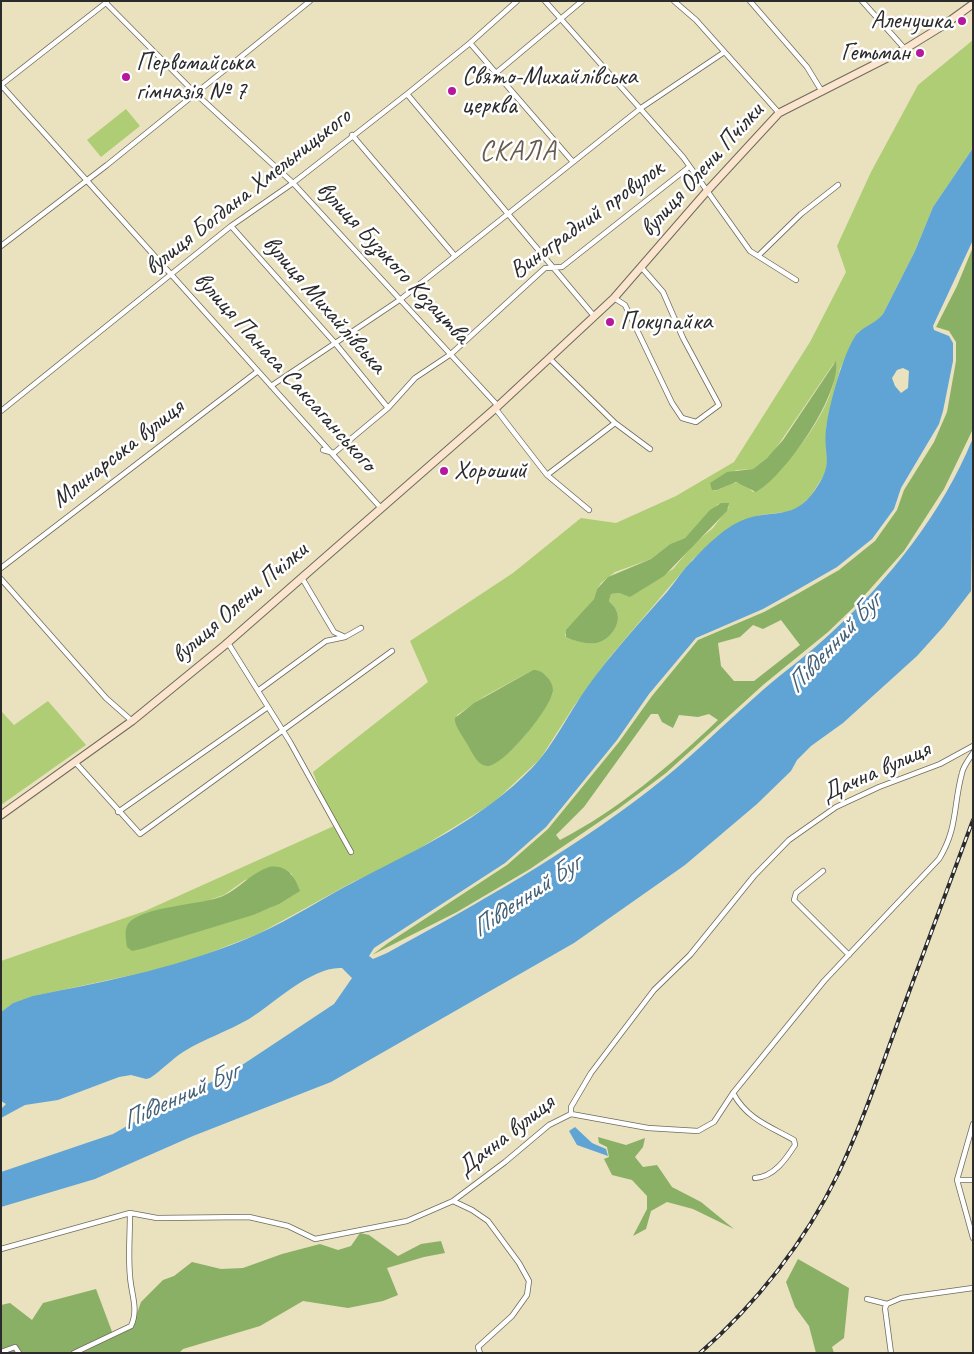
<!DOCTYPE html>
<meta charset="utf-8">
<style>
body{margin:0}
#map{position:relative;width:974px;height:1354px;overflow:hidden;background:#eae1be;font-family:Caveat,sans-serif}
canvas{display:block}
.frame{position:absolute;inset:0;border:2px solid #2b2b2b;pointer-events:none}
</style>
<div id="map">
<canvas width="974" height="1354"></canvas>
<div class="frame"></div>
</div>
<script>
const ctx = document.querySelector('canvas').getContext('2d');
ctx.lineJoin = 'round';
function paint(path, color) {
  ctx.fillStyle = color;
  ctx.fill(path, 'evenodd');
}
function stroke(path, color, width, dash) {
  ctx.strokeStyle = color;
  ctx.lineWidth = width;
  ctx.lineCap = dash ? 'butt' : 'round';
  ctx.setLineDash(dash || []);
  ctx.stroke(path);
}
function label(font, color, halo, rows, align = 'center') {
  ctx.font = font + ' Caveat,sans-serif';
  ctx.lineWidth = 5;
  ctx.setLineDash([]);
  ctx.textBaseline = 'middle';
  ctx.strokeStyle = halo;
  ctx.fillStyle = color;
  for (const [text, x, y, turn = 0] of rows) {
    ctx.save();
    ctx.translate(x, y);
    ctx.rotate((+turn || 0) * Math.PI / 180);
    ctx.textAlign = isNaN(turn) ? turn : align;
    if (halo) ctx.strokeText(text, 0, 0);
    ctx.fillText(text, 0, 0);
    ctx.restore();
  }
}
paint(new Path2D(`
 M973 40V148L933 207 915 251 883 314 877 321 858 332 840 369 826 427 828 454 826 472 810 497 794 511 760 515 729 528 693 559 609 658 574 706 540 759 493 803 399 861 353 882 258 934 178 965 39 995 13 1003 1 1012V961L145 911 334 826 313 772 428 682 410 641 513 573 581 518 616 523 676 496 734 462 810 342 846 272 837 246 871 172 918 85ZM834 363C842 401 784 474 753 492 734 475 732 486 714 491L736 470 753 469 772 454ZM718 504 729 507 713 528 694 544 673 569 628 596 619 593 611 594 609 601C611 604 615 606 616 610 623 623 610 640 597 643 588 645 575 641 566 637L565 635 594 599 597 589 601 583 615 572 651 559 670 544 685 538ZM533 670C545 673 555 681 552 695L527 733 513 748 462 734 456 724 457 715 485 696ZM291 873 299 889 270 908 145 948 212 899 224 895 245 880Z
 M126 109 140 126 101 157 87 140Z
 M48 701 86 745 1 805V711L14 725Z`), '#aecd75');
paint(new Path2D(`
 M973 247V429L944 489 904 551 855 606 828 632 763 685 666 773 618 809 530 869 457 912 372 955 388 943 507 865 548 829 619 742 652 696 698 640 764 612 799 593 839 570 875 541 897 510 904 490 934 442 947 412 956 361V342L949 331 936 327 957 286ZM781 620 800 645 754 681H734L721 666 718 643 740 637 753 625 763 629ZM651 714H658L662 722 673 728 679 715 698 717 709 714 718 720C671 765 618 810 560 840L556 835 584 807Z
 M836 361C841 395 785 476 756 492L736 482 717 490H712L710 483 727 472 753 469 767 458 783 440Z
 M721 503H729L727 511 664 576 630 597 619 593 611 594 609 601C611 604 615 606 616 610 623 623 610 640 597 643 588 645 574 641 566 637V630L594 599 597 589 608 577 651 559 670 544 685 538 710 510Z
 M533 670C540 670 542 672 547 677 550 680 553 685 553 690 552 707 506 763 489 766 479 767 474 756 470 749 466 740 454 727 455 718L474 703Z
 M269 867C286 864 295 876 300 891L279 904 253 915 145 948 132 951 127 947C126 940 124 930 128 924 141 906 203 905 223 896 240 888 251 873 269 867Z
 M598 1137 626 1145 645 1138 643 1147 635 1157 643 1167 657 1165 672 1187 701 1202 734 1229 693 1209 667 1202 651 1211 646 1229 633 1236 647 1209V1196L632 1180 612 1175 604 1159 609 1157 607 1147 599 1143Z
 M360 1233 369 1235 398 1256 421 1244 441 1241 445 1253 424 1257 387 1268 398 1295 383 1301 348 1308 303 1301 260 1326 183 1349 179 1353H1V1305L10 1303 32 1320 43 1303 96 1289 114 1337 135 1319 141 1302 163 1280 174 1276 192 1262 221 1269 243 1268 282 1254 320 1244 338 1250 351 1246Z
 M798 1259 849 1288 844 1338 832 1347 834 1353H816L809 1326 795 1307 786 1282Z`), '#8ab066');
paint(new Path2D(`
 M973 148V240L933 326 934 330 949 336 953 343V361L943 411 939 424 901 488 894 509 872 539 837 567 797 590 763 609 696 638 649 694 617 740 546 827 505 863 374 948 369 956 373 959 387 953C477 904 566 854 647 792 689 760 725 723 764 689 786 670 810 653 831 633 891 578 942 513 973 438L971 591 944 626 917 656 843 723 811 746 797 760 791 771 757 804 685 865 574 943 331 1082 193 1136 95 1179 1 1207V1172L113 1134 164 1105 230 1073 334 1004 352 978 342 968C312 966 273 1004 249 1019 228 1031 204 1039 183 1052 171 1060 162 1070 150 1078L146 1079 131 1075 119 1077 58 1100 25 1105 1 1118V1109L6 1104 1 1101V1012L13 1003 33 996C112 980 183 967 258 934 292 919 323 898 356 881 418 849 483 819 532 768 555 744 569 712 588 686 612 653 640 622 667 592 676 581 683 569 693 560 706 546 725 527 743 520 773 508 793 522 815 490 835 462 823 457 826 429 829 405 843 354 856 335 862 327 875 324 883 314L915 251 933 207ZM903 368 909 371 908 388 901 393 895 386 892 378 897 370Z
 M575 1127 592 1143 606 1149 608 1156 577 1145 569 1131Z`), '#60a4d5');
const street = new Path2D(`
 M545 1 683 157 750 251 796 280
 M674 1 696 20 779 113
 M750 1 807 67 821 90
 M862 1 905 49
 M106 3 195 93 293 183 498 406
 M470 43 573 162
 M496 73 582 1
 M1 85 380 507
 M1 85 107 2
 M407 94 594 316
 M352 135 455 256
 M231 226 335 343 388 408
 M1 246 107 165 310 1
 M758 256 801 214 838 185
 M614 298 625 305 672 403 682 418 696 422 719 405 683 338 663 292 642 268
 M549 358 615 423 650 449
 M271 386 401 299 641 108 723 53
 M495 408 547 475 589 510
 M1 411 231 226 293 183 407 94 470 43 517 1
 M323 450 334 453 388 408 415 378 451 354 545 268 562 267 689 167
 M547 475 615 423
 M1 568 258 371
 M302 578 334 632 345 637
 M1 579 106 698 132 721
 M228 643 290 742 351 852
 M259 690 326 641 345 637 361 628
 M75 762 140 834 392 651
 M118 812 268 707
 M823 871 796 893 794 900 849 955
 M733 1093C747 1119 769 1126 794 1140L795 1145C786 1159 774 1177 755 1178
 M571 1114 648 1128 698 1131 714 1122 733 1093 824 981 939 859C958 828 953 806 962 773 963 767 969 759 973 753
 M571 1114V1107L591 1073 654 990 690 955 754 876 789 840 836 807 879 787 940 764 973 746
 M973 1124 957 1180 973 1238
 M957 1180H973
 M453 1201 472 1210 488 1221 519 1263 529 1281 527 1295 512 1316 478 1347 480 1353
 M1 1249 130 1213 157 1218 249 1217 288 1226 315 1239 407 1221 453 1201 505 1162 549 1125 571 1114
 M867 1299 887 1304 901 1298 973 1288
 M887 1304 885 1308 891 1353
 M1 1352 15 1347 19 1353
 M74 1353 131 1326C139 1309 131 1294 130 1276 128 1256 130 1234 130 1213`);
const secondary = new Path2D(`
 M1 815 132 721 225 645 498 406 614 298 707 191 779 113 905 49 944 25 973 4`);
stroke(street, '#6e6b5e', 6);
stroke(secondary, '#6e6b5e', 9);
stroke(street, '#fff', 4.5);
stroke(secondary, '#fbe5cf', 7);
const rail = new Path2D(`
 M700 1353C756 1304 805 1242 838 1174 862 1124 880 1071 899 1019 924 953 948 886 973 820`);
stroke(rail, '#2b2b2b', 4);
stroke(rail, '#fff', 2, [5.5]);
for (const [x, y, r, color] of [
 [962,21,5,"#b5179e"],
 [920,53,5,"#b5179e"],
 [126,77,5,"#b5179e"],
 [452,91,5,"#b5179e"],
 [610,322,5,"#b5179e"],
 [444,471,5,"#b5179e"]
]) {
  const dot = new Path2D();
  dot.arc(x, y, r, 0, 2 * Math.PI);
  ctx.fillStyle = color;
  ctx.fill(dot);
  stroke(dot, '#fff', 2);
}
label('25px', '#2b2b2b', '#fff', [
 ["Аленушка",952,21,"right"],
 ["Гетьман",910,53,"right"],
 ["Первомайська",136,63],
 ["гімназія № 7",136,92],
 ["Свято-Михайлівська",462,77],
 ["церква",462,106],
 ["Покупайка",620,322],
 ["Хороший",454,471]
], 'left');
label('25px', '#2b2b2b', '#fff', [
 ["вулиця Олени Пчілки",702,170,-48],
 ["вулиця Богдана Хмельницького",248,192,-38],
 ["Виноградний провулок",587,220,-36],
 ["вулиця Бузького Козацтва",393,263,47],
 ["вулиця Михайлівська",324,305,49],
 ["вулиця Панаса Саксаганського",285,372,48],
 ["Млинарська вулиця",118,454,-38],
 ["вулиця Олени Пчілки",240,603,-41],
 ["Дачна вулиця",876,772,-24],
 ["Дачна вулиця",506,1136,-38]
]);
label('italic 26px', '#436177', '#fff', [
 ["Південний Буг",834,644,-47],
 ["Південний Буг",526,897,-34],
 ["Південний Буг",180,1097,-25]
]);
ctx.letterSpacing = '1px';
label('28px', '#695b4f', '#fff', [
 ["СКАЛА",518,153]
]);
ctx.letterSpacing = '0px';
</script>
